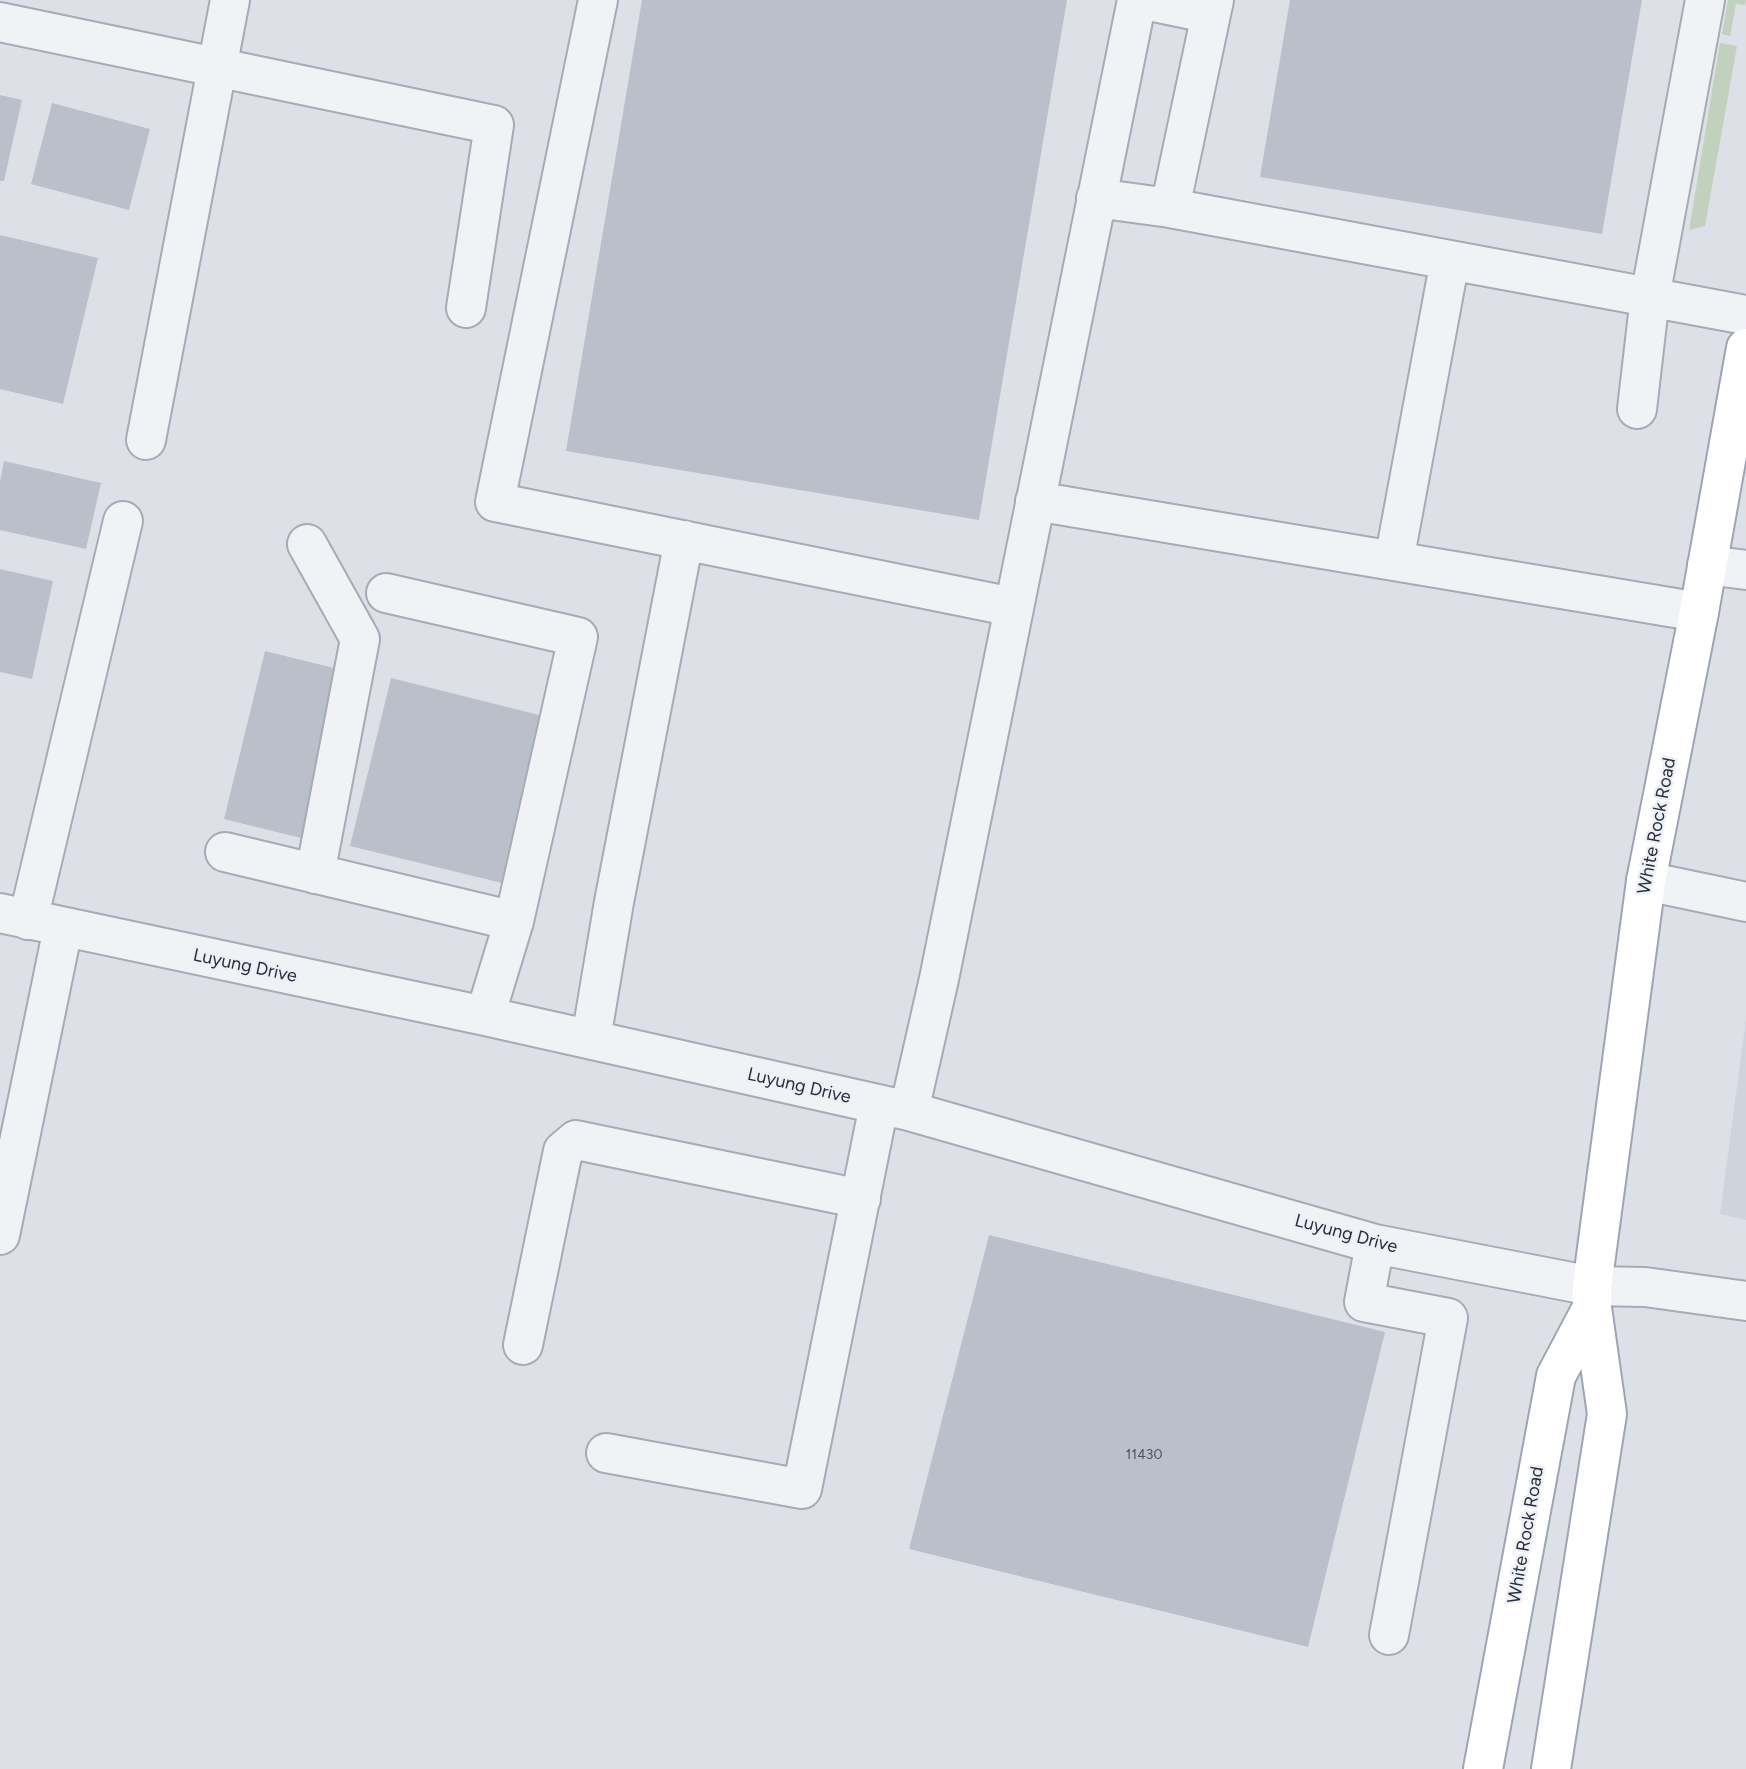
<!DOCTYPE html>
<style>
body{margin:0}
canvas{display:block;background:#dde1e7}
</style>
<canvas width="1746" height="1769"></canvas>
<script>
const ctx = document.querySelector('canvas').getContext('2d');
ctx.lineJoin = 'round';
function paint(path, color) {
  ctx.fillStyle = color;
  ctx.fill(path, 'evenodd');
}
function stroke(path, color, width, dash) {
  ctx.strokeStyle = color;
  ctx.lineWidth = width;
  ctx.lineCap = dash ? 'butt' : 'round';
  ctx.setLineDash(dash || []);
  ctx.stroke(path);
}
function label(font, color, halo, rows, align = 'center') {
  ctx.font = font + ' Figtree,sans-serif';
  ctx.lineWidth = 5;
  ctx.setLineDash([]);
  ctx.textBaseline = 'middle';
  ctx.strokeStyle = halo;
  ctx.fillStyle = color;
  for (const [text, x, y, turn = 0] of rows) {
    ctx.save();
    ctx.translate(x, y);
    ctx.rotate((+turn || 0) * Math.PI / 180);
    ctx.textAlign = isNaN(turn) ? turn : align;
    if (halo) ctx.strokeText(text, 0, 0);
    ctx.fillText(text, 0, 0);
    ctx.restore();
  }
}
paint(new Path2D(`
 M1746 1019V1220L1720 1214Z`), '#cfd3dc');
paint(new Path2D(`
 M1728 0H1746L1745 5 1736 4 1730 36 1722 34Z
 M1720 43 1737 46 1705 226 1689 230Z`), '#c2d1be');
paint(new Path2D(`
 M642 0H1067L979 520 566 451Z
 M1290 0H1642L1602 234 1260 177Z
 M0 95 22 100 4 181H0Z
 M52 103 150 129 129 210 31 184Z
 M0 235 98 258 63 404 0 389Z
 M4 461 101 483 86 549 0 530V481Z
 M0 569 53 581 32 679 0 672Z
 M265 651 346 671 305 839 224 819Z
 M391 678 551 718 510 885 350 846Z
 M989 1235 1385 1332 1308 1647 909 1549Z`), '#bbbfca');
const minor = new Path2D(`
 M598 0 495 502 1013 607
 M1144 0 1211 14
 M1214 0 1170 208 1746 315
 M0 22 494 125 466 308
 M1096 198 1170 208
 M1637 409 1650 297 1705 0
 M146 440 230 0
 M1035 501 1699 612
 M307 544 360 639 315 874
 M1394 561 1450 260
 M1707 565 1746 570
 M386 593 578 637 514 921 485 1016
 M225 852 514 921
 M1646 881 1746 902
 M0 913 485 1016 909 1111 1375 1244 1592 1286 1645 1287 1746 1301
 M28 920 123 521
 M591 1039 614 902 684 540
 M909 1111 939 979 1137 0
 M0 1235 63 928
 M1375 1244 1364 1302 1448 1318 1389 1635
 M523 1345 563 1151 576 1140 861 1199
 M606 1453 802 1489 879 1105`);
const major = new Path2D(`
 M1483 1769 1556 1376 1592 1308
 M1551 1769 1607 1414 1592 1308V1286L1646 881 1699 612 1746 348`);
stroke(minor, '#a6abb4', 42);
stroke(major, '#9da4b3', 42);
stroke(minor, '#f0f2f6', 38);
stroke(major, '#fff', 38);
label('14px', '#4c5261', null, [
 ["11430",1144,1455]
]);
label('18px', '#272d3e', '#edf0f5', [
 ["White Rock Road",1657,826,-79],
 ["Luyung Drive",245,966,12],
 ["Luyung Drive",799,1086,13],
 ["Luyung Drive",1346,1234,15],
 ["White Rock Road",1526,1535,-80]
]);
</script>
